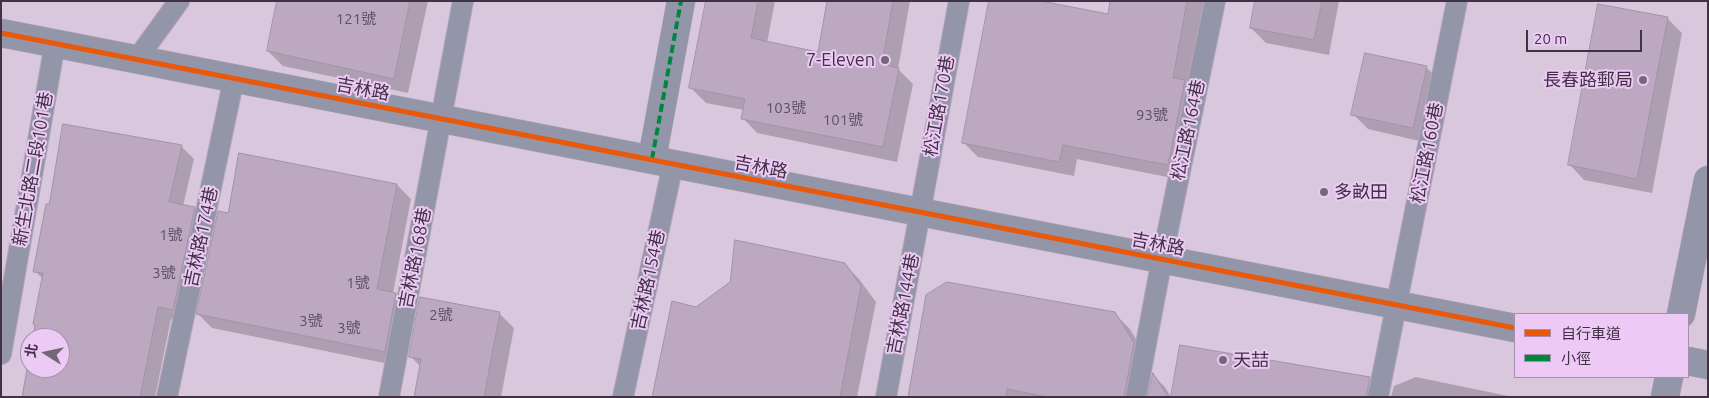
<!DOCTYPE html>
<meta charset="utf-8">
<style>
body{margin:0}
#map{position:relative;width:1709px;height:398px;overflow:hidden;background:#d9c7de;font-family:Ubuntu,"Noto Sans TC",sans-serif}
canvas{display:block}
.frame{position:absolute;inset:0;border:2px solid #403243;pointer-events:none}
.legend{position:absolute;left:1514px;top:313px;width:175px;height:65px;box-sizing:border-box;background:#edcaf6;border:1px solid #a88dae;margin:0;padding:6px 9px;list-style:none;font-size:15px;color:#403243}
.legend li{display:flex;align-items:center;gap:10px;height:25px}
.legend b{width:25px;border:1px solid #a88dae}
.north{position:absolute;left:20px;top:328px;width:50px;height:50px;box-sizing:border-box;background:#edcaf6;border:1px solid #a88dae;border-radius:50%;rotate:280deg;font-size:14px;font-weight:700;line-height:20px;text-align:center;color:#403243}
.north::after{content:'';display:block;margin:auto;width:18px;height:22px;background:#766679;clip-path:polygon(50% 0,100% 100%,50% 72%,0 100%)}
.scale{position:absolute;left:1526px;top:30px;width:116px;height:22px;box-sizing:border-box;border:2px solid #403243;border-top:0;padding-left:6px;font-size:15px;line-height:18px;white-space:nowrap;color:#403243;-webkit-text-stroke:4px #edcaf6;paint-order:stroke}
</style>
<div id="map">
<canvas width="1709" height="398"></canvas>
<div class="frame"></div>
<ul class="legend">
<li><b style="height:6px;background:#e8590c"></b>自行車道</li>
<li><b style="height:6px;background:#00873e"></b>小徑</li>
</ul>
<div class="north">北</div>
<div class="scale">20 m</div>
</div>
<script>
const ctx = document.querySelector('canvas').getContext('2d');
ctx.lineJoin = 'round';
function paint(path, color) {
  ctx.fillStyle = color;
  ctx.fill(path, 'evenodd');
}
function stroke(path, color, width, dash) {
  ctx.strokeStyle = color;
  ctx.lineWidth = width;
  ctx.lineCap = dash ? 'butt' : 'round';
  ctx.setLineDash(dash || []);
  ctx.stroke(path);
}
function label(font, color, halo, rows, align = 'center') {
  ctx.font = font + ' Ubuntu,"Noto Sans TC",sans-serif';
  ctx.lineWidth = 4;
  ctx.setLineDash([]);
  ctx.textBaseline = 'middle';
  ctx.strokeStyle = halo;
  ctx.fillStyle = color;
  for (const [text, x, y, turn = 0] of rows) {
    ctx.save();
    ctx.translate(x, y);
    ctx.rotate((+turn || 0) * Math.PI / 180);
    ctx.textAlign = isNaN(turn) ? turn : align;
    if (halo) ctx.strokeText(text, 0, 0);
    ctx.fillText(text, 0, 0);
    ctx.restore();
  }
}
paint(new Path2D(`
 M278 1H428L408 93 283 66 268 51Z
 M707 1H775L767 43 819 53 828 1H910L898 69 913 84 897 162 757 133 743 118 744 110 706 103 691 88Z
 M1111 1H1204L1189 86 1182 180 1077 159 1074 176 978 157 963 142 1109 15Z
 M1256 1H1339L1329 55 1266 43 1251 28Z
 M1667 18 1682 33 1652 193 1584 180 1570 165Z
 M1426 67 1441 82 1428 143 1368 129 1353 114Z
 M181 146 194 159 183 206 194 208 207 221 186 322 171 319 155 397H23L30 359V368H60V338H34L43 279 35 271Z
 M240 154 397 185 411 199 393 293 396 294 410 308 399 366 212 328 198 314 229 215Z
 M844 264 859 279 876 302 857 397H654L697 308Z
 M499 313 514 328 501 397H415L421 367 410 356Z
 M1114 313 1130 329 1148 359 1141 397H909Z
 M1153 375 1165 387 1171 397H1149Z
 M1359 377 1371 389 1370 397H1173Z
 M1416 377 1513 397H1391L1394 386Z`), '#0003');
const building = new Path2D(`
 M277 1H410L394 79 267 51Z
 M706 1H758L751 38 818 52 827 1H893L882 64 899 68 883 147 741 119 745 99 689 88Z
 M989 1H1041L1108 14 1110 1H1187L1173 78 1185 80 1168 165 1063 145 1059 162 962 143Z
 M1255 1H1322L1314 40 1250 28Z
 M1598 4 1668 17 1637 179 1568 165Z
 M1365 53 1427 66 1413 128 1351 115Z
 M63 124 182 145 169 202 195 207 173 310 158 307 140 397H22L30 353V368H60V338H33L35 325 33 324 43 273 33 272 46 204H49Z
 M239 153 397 184 377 289 396 293 385 352 196 314 218 211 228 213Z
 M735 240 845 263 861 286 840 397H652L672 301 696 307 730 282Z
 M947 282 1115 312 1134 343 1124 397H1047L1007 389 1006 397H908L926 295Z
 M420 297 500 312 484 397H414L421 359 409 357Z
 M1180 345 1370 377 1366 397H1171Z
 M1153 373 1168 397H1148Z`);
paint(building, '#bca9c1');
stroke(building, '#a193a5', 1);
const service = new Path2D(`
 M137 59 179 1
 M1 354 55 43
 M167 397 234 78
 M389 397 463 1
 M623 397 673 164
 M886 397 959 1
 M1136 397 1162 259 1215 1
 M1378 397 1457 1`);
const minor = new Path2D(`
 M652 159 681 1`);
const tertiary = new Path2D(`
 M1 33 1515 328
 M1681 314 1708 180
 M1688 361 1708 365
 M1665 397 1669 377`);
stroke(service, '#b4a5b7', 22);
stroke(minor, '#b4a5b7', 29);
stroke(tertiary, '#b4a5b7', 29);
stroke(service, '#9396a8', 20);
stroke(minor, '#9396a8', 28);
stroke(tertiary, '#9396a8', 28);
stroke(new Path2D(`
 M652 159 681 1`), '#00873e', 4, [8, 4]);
stroke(new Path2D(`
 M1 33 1515 328`), '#e8590c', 5);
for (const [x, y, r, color] of [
 [885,60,5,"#766679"],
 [1643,80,5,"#766679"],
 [1324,192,5,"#766679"],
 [1223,360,5,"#766679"]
]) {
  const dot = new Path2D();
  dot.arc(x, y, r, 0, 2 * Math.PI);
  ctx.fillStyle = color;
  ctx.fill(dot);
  stroke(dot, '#edcaf6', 2);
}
label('15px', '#5f5062', null, [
 ["121號",356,19],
 ["103號",786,108],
 ["93號",1152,115],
 ["101號",843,120],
 ["1號",171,235],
 ["3號",164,273],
 ["1號",358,283],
 ["2號",441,315],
 ["3號",311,321],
 ["3號",349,328]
]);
label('18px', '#403243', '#edcaf6', [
 ["7-Eleven",875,60],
 ["長春路郵局",1633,80],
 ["多畝田",1334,192,"left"],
 ["天喆",1233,360,"left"]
], 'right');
label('18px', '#403243', '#edcaf6', [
 ["吉林路",363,89,11],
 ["松江路170巷",939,106,-80],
 ["松江路164巷",1188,130,-78],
 ["松江路160巷",1427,153,-79],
 ["吉林路",761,167,11],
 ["新生北路二段101巷",33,169,-80],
 ["吉林路174巷",201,237,-78],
 ["吉林路",1158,244,11],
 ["吉林路168巷",415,258,-79],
 ["吉林路154巷",648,280,-78],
 ["吉林路144巷",903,304,-79]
]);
</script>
